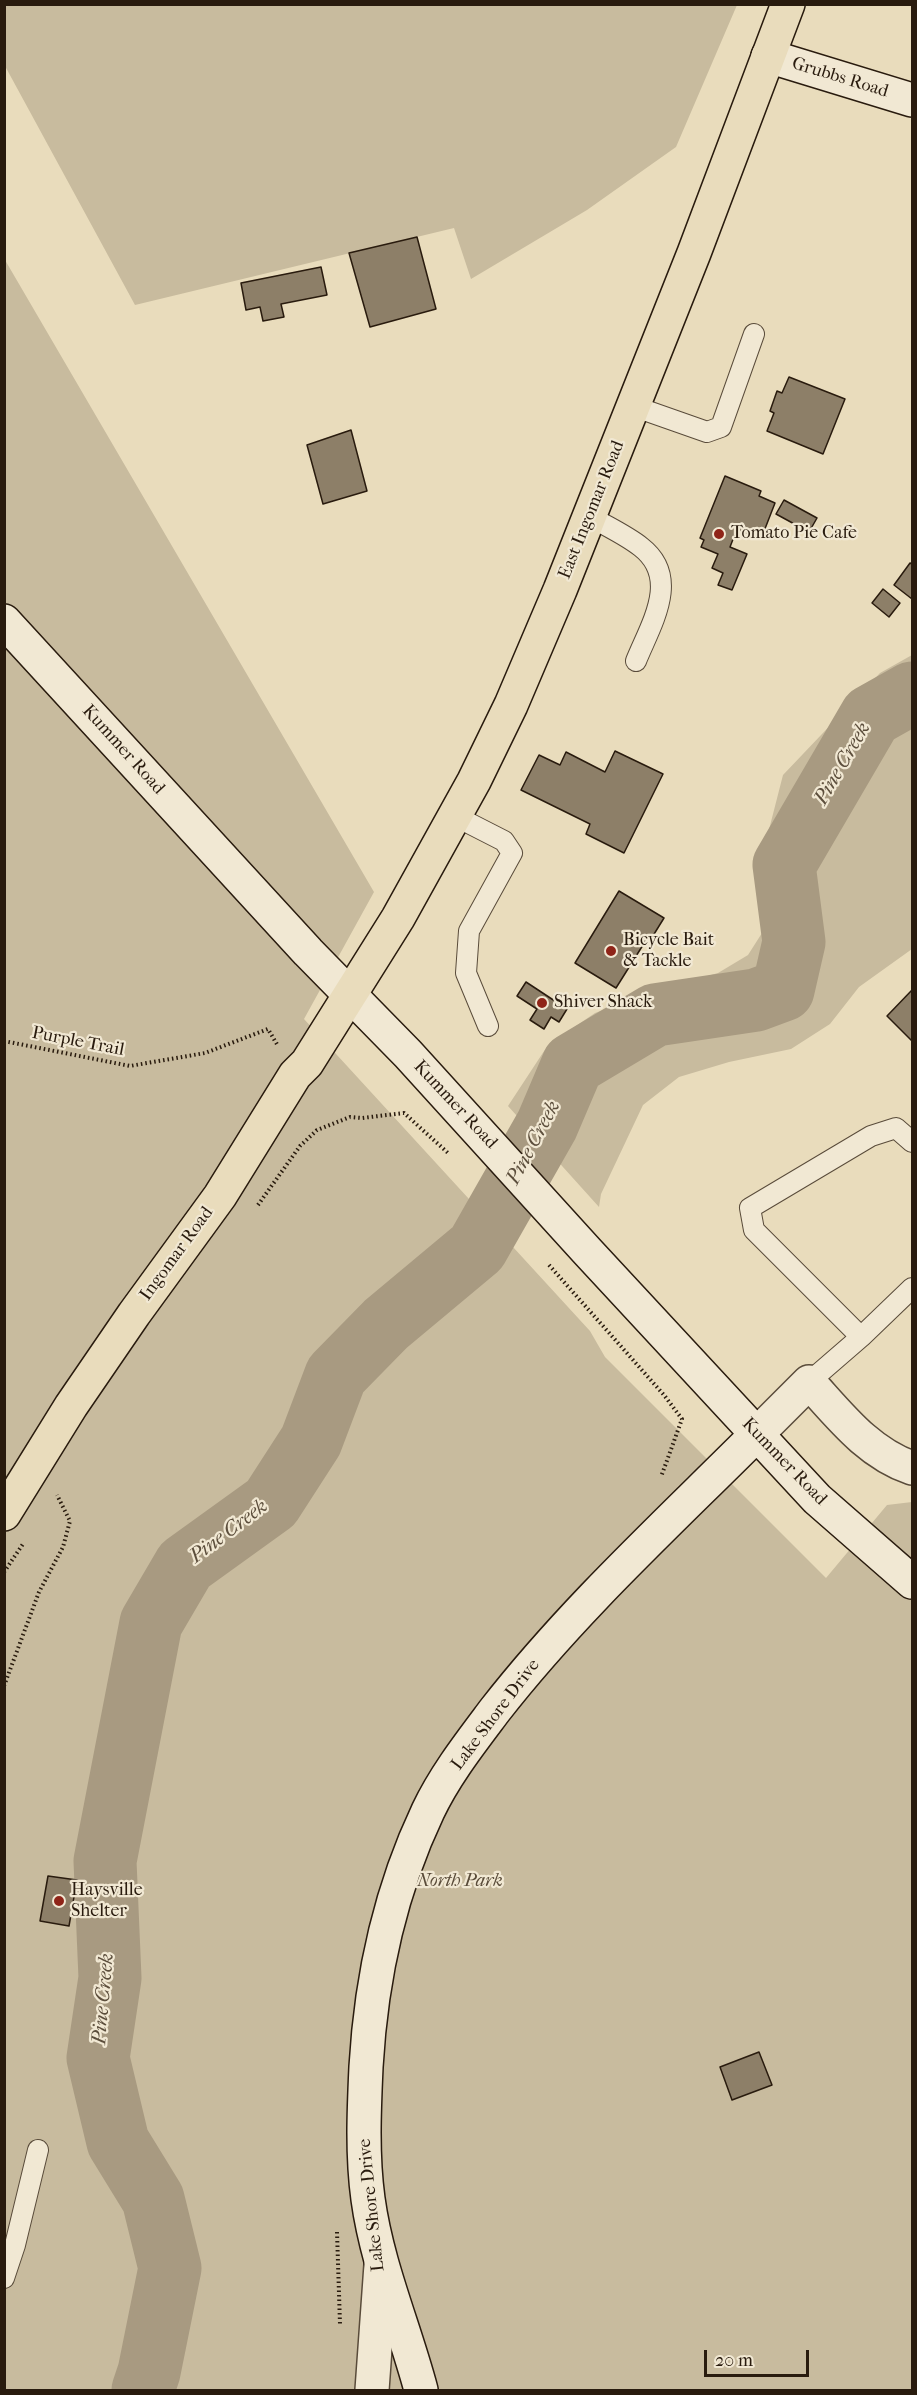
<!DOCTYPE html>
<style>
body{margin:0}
#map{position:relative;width:917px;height:2395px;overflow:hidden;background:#e9dcbc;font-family:"IM FELL French Canon",serif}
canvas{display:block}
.frame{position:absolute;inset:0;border:6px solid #291b0e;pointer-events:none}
.scale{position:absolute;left:704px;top:2350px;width:105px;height:27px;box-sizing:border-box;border:3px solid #291b0e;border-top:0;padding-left:8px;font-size:18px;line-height:21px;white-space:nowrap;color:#291b0e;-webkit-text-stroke:4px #f1e8d3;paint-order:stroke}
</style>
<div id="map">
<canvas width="917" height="2395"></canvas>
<div class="frame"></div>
<div class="scale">20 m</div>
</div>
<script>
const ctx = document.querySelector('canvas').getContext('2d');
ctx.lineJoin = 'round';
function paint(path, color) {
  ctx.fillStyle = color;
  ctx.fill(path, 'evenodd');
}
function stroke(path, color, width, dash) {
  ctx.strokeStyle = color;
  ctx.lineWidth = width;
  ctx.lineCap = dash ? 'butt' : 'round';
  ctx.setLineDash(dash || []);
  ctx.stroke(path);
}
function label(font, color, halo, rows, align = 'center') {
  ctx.font = font + ' "IM FELL French Canon",serif';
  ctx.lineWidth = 4.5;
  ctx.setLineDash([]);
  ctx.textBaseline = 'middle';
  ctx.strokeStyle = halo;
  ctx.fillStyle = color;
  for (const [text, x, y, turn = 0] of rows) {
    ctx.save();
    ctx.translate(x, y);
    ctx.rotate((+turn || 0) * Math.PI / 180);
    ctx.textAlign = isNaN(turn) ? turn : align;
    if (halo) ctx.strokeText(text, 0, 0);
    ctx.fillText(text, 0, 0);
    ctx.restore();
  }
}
paint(new Path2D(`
 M4 5 5 4 737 5 676 147 587 210 471 279 454 228 135 305 5 66Z
 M5 260 374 892 304 1019 590 1331 605 1357 826 1578 887 1505 912 1502V2390H5Z
 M912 655V949L859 987 830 1024 791 1049 729 1062 679 1077 643 1105 601 1194 599 1207 508 1106 548 1045 595 1013 650 992 718 973 748 955 762 933 764 901 763 853 783 775 880 673Z`), '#c8bb9e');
stroke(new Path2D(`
 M143 2390 149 2372 170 2268 153 2199 118 2142 98 2058 110 1978 105 1861 151 1623 185 1565 271 1503 311 1441 336 1375 386 1324 477 1248 547 1125 573 1064 655 1015 756 1000 783 990 794 942 784 865 871 716 912 693`), '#a89a81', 63);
const building = new Path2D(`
 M417 237 436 309 370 327 349 253Z
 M321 267 327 295 281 304 284 317 263 321 260 307 246 310 241 283Z
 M789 377 845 399 823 454 767 431 774 413 770 411 777 391 782 393Z
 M351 430 367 491 323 504 307 445Z
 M725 476 761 491 759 496 775 503 761 539 737 529 730 547 747 554 732 590 718 585 723 573 712 568 718 554 701 547 704 540 700 538Z
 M784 500 817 518 809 532 776 514Z
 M910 563 912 564V599L894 585Z
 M883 589 900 603 889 617 872 603Z
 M615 751 663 774 624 853 586 834 590 824 521 790 539 755 560 765 566 752 605 772Z
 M619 891 664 918 651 939 648 937 616 988 575 963Z
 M526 982 567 1009 559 1022 551 1017 544 1029 530 1020 537 1009 517 996Z
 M912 990V1041L887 1016Z
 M48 1876 77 1880 69 1926 40 1921Z
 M759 2052 772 2085 732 2100 720 2067Z`);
paint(building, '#8d7f68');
stroke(building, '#291b0e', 1.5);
const lane = new Path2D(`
 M633 406 707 432 721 427 754 334
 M589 516C606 526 626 535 641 547 681 578 651 624 636 661
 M455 816 504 841 512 853 469 931 466 973 488 1026
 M861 1337 912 1288
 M809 1382 861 1337 754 1230 750 1208 871 1136 896 1128 912 1142
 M4 2278 15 2245 38 2150`);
const street = new Path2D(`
 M757 1434 809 1382C840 1416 868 1453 912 1468
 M372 2390 381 2265`);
const secondary = new Path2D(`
 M768 56 912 100
 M4 621 308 952 408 1054 587 1251 817 1499 912 1582
 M421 2390C404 2326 377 2265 368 2199 362 2155 364 2111 366 2067 371 1979 390 1891 428 1811 445 1775 471 1742 495 1710 573 1610 667 1524 757 1434`);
const primary = new Path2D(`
 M4 1514 71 1406 134 1314 220 1196 295 1075 307 1063 398 918 474 781 511 705 560 590 694 253 788 4`);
stroke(lane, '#594b3a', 22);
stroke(street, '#594b3a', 36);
stroke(secondary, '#291b0e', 36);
stroke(primary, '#291b0e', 36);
stroke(new Path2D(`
 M4 1041 130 1066 205 1053 268 1029 278 1046
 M258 1205 300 1146 317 1130 350 1117 362 1118 404 1113 448 1153
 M549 1265 664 1395 682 1419 661 1477
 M4 1572 23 1544
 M4 1686 39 1592 63 1547 70 1521 57 1495
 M337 2232 340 2324`), '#291b0e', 4, [1.5, 3]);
stroke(lane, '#f1e8d3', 20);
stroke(street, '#f1e8d3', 33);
stroke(secondary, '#f1e8d3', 33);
stroke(primary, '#e9dcbc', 33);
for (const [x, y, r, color] of [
 [719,534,6,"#8f2418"],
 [611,951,6,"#8f2418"],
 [542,1003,6,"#8f2418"],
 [59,1901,6,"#8f2418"]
]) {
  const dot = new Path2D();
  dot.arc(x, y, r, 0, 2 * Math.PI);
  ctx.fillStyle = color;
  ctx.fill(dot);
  stroke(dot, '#f1e8d3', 2);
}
label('18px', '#291b0e', '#f1e8d3', [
 ["Grubbs Road",840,78,17],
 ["East Ingomar Road",592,510,-68],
 ["Kummer Road",123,750,48],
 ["Purple Trail",78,1042,11],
 ["Kummer Road",455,1105,47],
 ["Ingomar Road",177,1254,-54],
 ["Kummer Road",784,1462,46],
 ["Lake Shore Drive",496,1715,-53],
 ["Lake Shore Drive",372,2205,-96]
]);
label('18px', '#291b0e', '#f1e8d3', [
 ["Tomato Pie Cafe",731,534],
 ["Bicycle Bait",623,941],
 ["& Tackle",623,962],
 ["Shiver Shack",554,1003],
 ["Haysville",71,1891],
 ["Shelter",71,1912]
], 'left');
label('italic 18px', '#594b39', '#f1e8d3', [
 ["North Park",460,1882]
]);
label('italic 20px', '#5c4e3c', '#f1e8d3', [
 ["Pine Creek",843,764,-60],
 ["Pine Creek",534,1143,-62],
 ["Pine Creek",229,1532,-37],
 ["Pine Creek",104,1999,-85]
]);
</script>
